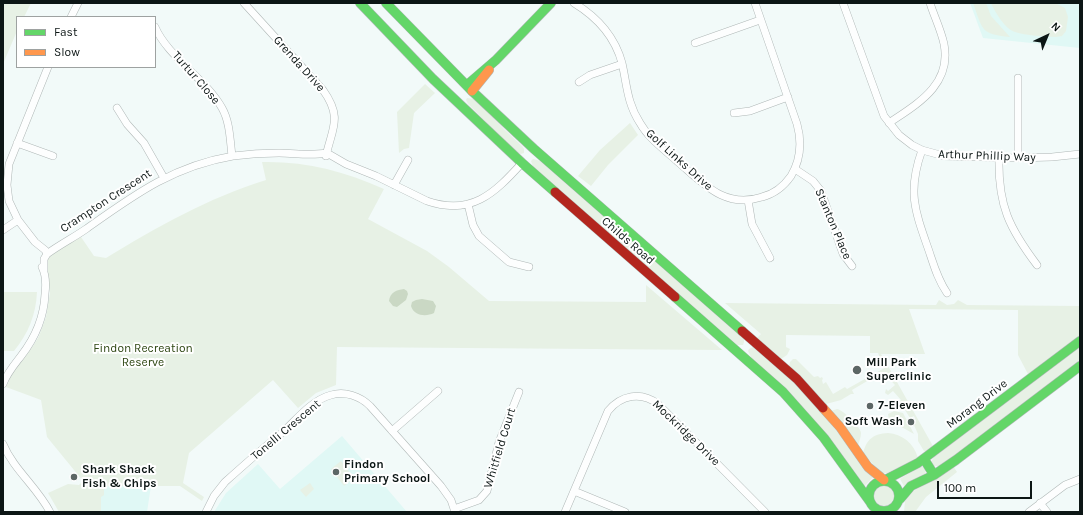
<!DOCTYPE html>
<style>
body{margin:0}
#map{position:relative;width:1083px;height:515px;overflow:hidden;background:#f2faf9;font-family:Karla,sans-serif}
canvas{display:block}
.frame{position:absolute;inset:0;border:4px solid #0c1615;pointer-events:none}
.legend{position:absolute;left:16px;top:16px;width:140px;height:52px;box-sizing:border-box;background:#fff;border:1px solid #9ea2a1;margin:0;padding:5px 7px;list-style:none;font-size:12px;color:#0c1615}
.legend li{display:flex;align-items:center;gap:8px;height:20px}
.legend b{width:20px;border:1px solid #9ea2a1}
.north{position:absolute;left:1027px;top:16px;width:40px;height:40px;-webkit-text-stroke:3px #fff;paint-order:stroke;rotate:44deg;font-size:11px;font-weight:700;line-height:16px;text-align:center;color:#0c1615}
.north::after{content:'';display:block;margin:auto;width:14px;height:18px;background:#0c1615;clip-path:polygon(50% 0,100% 100%,50% 72%,0 100%)}
.scale{position:absolute;left:937px;top:481px;width:95px;height:18px;box-sizing:border-box;border:2px solid #0c1615;border-top:0;padding-left:5px;font-size:12px;line-height:14px;white-space:nowrap;color:#0c1615;-webkit-text-stroke:3px #fff;paint-order:stroke}
</style>
<div id="map">
<canvas width="1083" height="515"></canvas>
<div class="frame"></div>
<ul class="legend">
<li><b style="height:5px;background:#63d668"></b>Fast</li>
<li><b style="height:5px;background:#ff974d"></b>Slow</li>
</ul>
<div class="north">N</div>
<div class="scale">100 m</div>
</div>
<script>
const ctx = document.querySelector('canvas').getContext('2d');
ctx.lineJoin = 'round';
function paint(path, color) {
  ctx.fillStyle = color;
  ctx.fill(path, 'evenodd');
}
function stroke(path, color, width, dash) {
  ctx.strokeStyle = color;
  ctx.lineWidth = width;
  ctx.lineCap = dash ? 'butt' : 'round';
  ctx.setLineDash(dash || []);
  ctx.stroke(path);
}
function label(font, color, halo, rows, align = 'center') {
  ctx.font = font + ' Karla,sans-serif';
  ctx.lineWidth = 4;
  ctx.setLineDash([]);
  ctx.textBaseline = 'middle';
  ctx.strokeStyle = halo;
  ctx.fillStyle = color;
  for (const [text, x, y, turn = 0] of rows) {
    ctx.save();
    ctx.translate(x, y);
    ctx.rotate((+turn || 0) * Math.PI / 180);
    ctx.textAlign = isNaN(turn) ? turn : align;
    if (halo) ctx.strokeText(text, 0, 0);
    ctx.fillText(text, 0, 0);
    ctx.restore();
  }
}
paint(new Path2D(`
 M970 3H1080V48L983 38Z
 M342 436 407 512H214L226 493 258 464 280 489Z
 M103 486H151L147 512H101V497Z`), '#e0f8f5');
paint(new Path2D(`
 M3 3H31L24 17H17V31L3 64Z
 M973 3H986L991 16 1010 37C980 34 983 30 973 3Z
 M991 3H1055L1065 8 1068 17 1066 31 1062 36 1056 37C1044 36 1026 36 1015 32 1005 29 995 12 991 3Z
 M425 84 435 93 414 113 409 148 404 149 399 153 397 112Z
 M467 98 474 99 481 104 504 129 522 146 524 149V153L521 154 516 152 468 104 466 100Z
 M630 123 638 135 608 165 591 186 578 176 600 150Z
 M533 159 541 161 744 338V342L743 345H737L534 169 531 161Z
 M262 162C305 161 344 171 384 189L368 219 427 251 449 267 489 301 646 302V285L722 350 337 347 336 385 316 393 298 408 273 380 189 453 183 483 204 497 202 501 180 486H104V495L101 497V512H59L48 493 68 484 79 485 83 481 47 437 41 400 6 387 14 370 33 346 39 336 46 317 50 293 46 261 50 254 81 237 94 256 106 258C157 227 208 198 266 180Z
 M3 292H37C36 315 28 334 14 351H3Z
 M939 300 947 305 954 304 958 300 967 305 1080 306V337L1029 376 1018 355V310L909 309 925 354H881L884 360H881L878 353H870V336L786 335V347L790 349 787 355 781 359 757 338 761 334 725 303 936 305Z
 M1080 345V362L970 445 939 466H933L931 462 934 457Z
 M753 347 805 391 873 477 864 487 752 359 748 351 749 349Z
 M793 359H796L814 377 818 376 820 378 822 377 823 379 822 380 823 384 826 382 833 394 845 387 847 389 888 366 934 448 927 452 924 451 918 441V434L913 423 916 421 914 416 910 418 905 410 896 406 901 400 893 391 888 395 885 393 886 389 888 391 895 385 883 372 875 378 874 377 852 390 854 394H851L841 400 826 404 789 366 790 362Z
 M837 409C843 410 861 427 861 433 861 437 859 442 858 446L831 411Z
 M894 411 903 413 914 434 889 420 888 414Z
 M888 433C902 434 914 443 918 458L888 473H881L863 453C867 439 873 434 888 433Z
 M341 461 354 478 344 486 331 469Z
 M953 466 957 472 926 497 915 512H904L905 501 908 494Z
 M919 467H923L926 470 925 474 904 486 900 479Z
 M310 483 314 489 306 497 300 490Z
 M874 496a10 10 0 1 1 20 0a10 10 0 1 1-20 0Z`), '#e7f1e5');
paint(new Path2D(`
 M404 289 407 291 408 294 406 300 397 307 393 306 389 301C390 292 397 290 404 289Z
 M422 299 433 301 436 306 434 313C426 317 414 316 411 306L412 302 416 300Z`), '#cad8c4');
const street = new Path2D(`
 M244 3 323 90C343 118 332 128 326 156
 M574 3C597 17 615 37 622 63 627 85 627 103 640 123 649 139 665 150 678 162 704 184 725 209 762 197 774 194 784 186 791 176 801 159 802 142 797 124L755 3
 M843 3 884 116 899 135 912 145 922 150 944 156 1018 158 1052 157 1080 154
 M71 17 78 3
 M155 27C168 57 206 79 222 108 230 122 230 140 232 156
 M695 43 760 20
 M579 82 590 75 622 64
 M117 108 127 124 144 143 164 178
 M734 113 750 111 788 97
 M889 123C917 104 952 85 944 44 941 30 934 16 930 3
 M17 143 53 156
 M922 150C907 192 915 211 929 251 934 266 938 280 947 293
 M999 158C998 205 1009 228 1037 265
 M1018 158V78
 M795 169 813 181 821 191 843 254 852 266
 M394 185 408 160
 M748 200 752 224 770 258
 M468 204 473 225 479 236 509 262 529 267
 M3 230 18 220
 M47 254 45 250 35 242 18 220 9 201 7 185 9 164 48 67
 M44 271V259L47 254C59 245 73 238 86 229 134 195 173 166 233 156 248 154 264 153 279 153 295 153 310 156 327 153L346 164 376 176 427 201C471 216 494 194 522 163
 M3 384C7 373 14 365 21 356 35 338 44 318 45 294 46 286 46 275 42 267
 M392 431 438 391
 M3 444C14 470 37 487 50 512
 M574 491 625 512
 M1040 503 1047 512
 M454 509 479 500 487 491 499 442 519 392
 M206 512 214 496 225 482C244 465 263 448 283 432 297 419 312 400 331 395 345 391 360 396 370 406L441 486 451 500 455 512
 M565 512 608 411C621 395 641 391 658 404L765 512
 M1029 512 1065 485 1080 479`);
const fast = new Path2D(`
 M360 3 433 79 522 163 555 192
 M386 3 472 91 534 149 742 331
 M467 85 496 60 551 3
 M675 297 783 392 824 438 871 503
 M924 459 934 475
 M885 480 918 463 1080 341
 M869 496a15 15 0 1 1 30 0a15 15 0 1 1-30 0Z
 M900 499 911 486 934 475 956 460 1080 366`);
const slow = new Path2D(`
 M472 91 489 70
 M823 408 840 427 868 467 884 480`);
const jam = new Path2D(`
 M555 192 675 297
 M742 331 797 379 823 408`);
stroke(street, '#afb7b6', 8);
stroke(fast, '#afb7b6', 10);
stroke(slow, '#afb7b6', 10);
stroke(jam, '#afb7b6', 10);
stroke(street, '#fdfefe', 7);
stroke(fast, '#63d668', 9);
stroke(slow, '#ff974d', 9);
stroke(jam, '#b3261e', 9);
for (const [x, y, r, color] of [
 [857,370,5,"#5c6665"],
 [870,406,4,"#5c6665"],
 [911,422,4,"#5c6665"],
 [336,472,4,"#5c6665"],
 [74,477,4,"#5c6665"]
]) {
  const dot = new Path2D();
  dot.arc(x, y, r, 0, 2 * Math.PI);
  ctx.fillStyle = color;
  ctx.fill(dot);
  stroke(dot, '#fff', 1.5);
}
label('12px', '#0c1615', '#fff', [
 ["Grenda Drive",299,64,48],
 ["Turtur Close",196,78,49],
 ["Arthur Phillip Way",987,156,2],
 ["Golf Links Drive",679,160,42],
 ["Crampton Crescent",106,201,-33],
 ["Stanton Place",833,224,67],
 ["Childs Road",628,241,41],
 ["Morang Drive",977,404,-37],
 ["Tonelli Crescent",286,430,-40],
 ["Mockridge Drive",686,433,44],
 ["Whitfield Court",500,448,-73]
]);
label('12px', '#2d4612', '#fff', [
 ["Findon Recreation",143,349],
 ["Reserve",143,363]
]);
label('bold 12px', '#0c1615', '#fff', [
 ["Mill Park",866,363],
 ["Superclinic",866,377],
 ["7-Eleven",878,406],
 ["Soft Wash",903,422,"right"],
 ["Findon",344,465],
 ["Primary School",344,479],
 ["Shark Shack",82,470],
 ["Fish & Chips",82,484]
], 'left');
</script>
